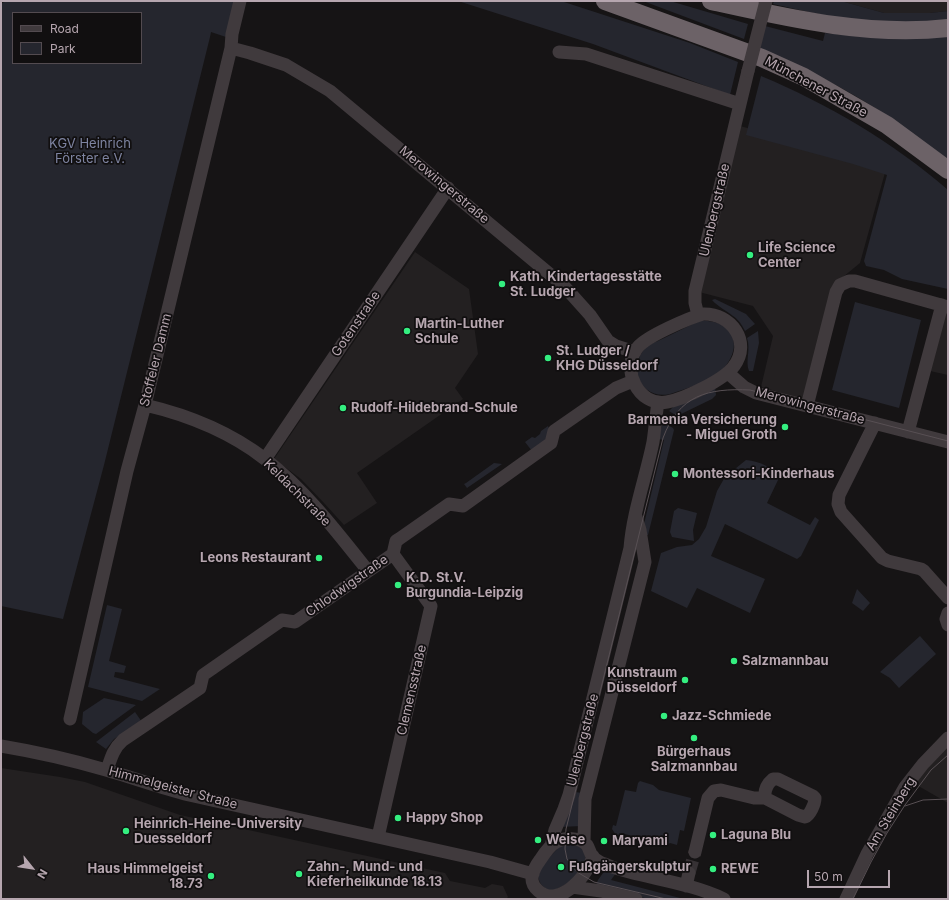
<!DOCTYPE html>
<meta charset="utf-8">
<style>
body{margin:0}
#map{position:relative;width:949px;height:900px;overflow:hidden;background:#161415;font-family:Inter,sans-serif}
canvas{display:block}
.frame{position:absolute;inset:0;border:2px solid #b6a6af;pointer-events:none}
.legend{position:absolute;left:12px;top:12px;width:130px;height:52px;box-sizing:border-box;background:#110f10;border:1px solid #534b50;margin:0;padding:5px 7px;list-style:none;font-size:12px;color:#b6a6af}
.legend li{display:flex;align-items:center;gap:8px;height:20px}
.legend b{width:20px;border:1px solid #534b50}
.north{position:absolute;left:12px;top:848px;width:40px;height:40px;-webkit-text-stroke:3px #110f10;paint-order:stroke;rotate:120deg;font-size:11px;font-weight:700;line-height:16px;text-align:center;color:#b6a6af}
.north::after{content:'';display:block;margin:auto;width:14px;height:18px;background:#b6a6af;clip-path:polygon(50% 0,100% 100%,50% 72%,0 100%)}
.scale{position:absolute;left:807px;top:870px;width:83px;height:18px;box-sizing:border-box;border:2px solid #b6a6af;border-top:0;padding-left:5px;font-size:12px;line-height:14px;white-space:nowrap;color:#b6a6af;-webkit-text-stroke:3px #110f10;paint-order:stroke}
</style>
<div id="map">
<canvas width="949" height="900"></canvas>
<div class="frame"></div>
<ul class="legend">
<li><b style="height:5px;background:#403a3d"></b>Road</li>
<li><b style="height:11px;background:#25262e"></b>Park</li>
</ul>
<div class="north">N</div>
<div class="scale">50 m</div>
</div>
<script>
const ctx = document.querySelector('canvas').getContext('2d');
ctx.lineJoin = 'round';
function paint(path, color) {
  ctx.fillStyle = color;
  ctx.fill(path, 'evenodd');
}
function stroke(path, color, width, dash) {
  ctx.strokeStyle = color;
  ctx.lineWidth = width;
  ctx.lineCap = dash ? 'butt' : 'round';
  ctx.setLineDash(dash || []);
  ctx.stroke(path);
}
function label(font, color, halo, rows, align = 'center') {
  ctx.font = font + ' Inter,sans-serif';
  ctx.lineWidth = 3.5;
  ctx.setLineDash([]);
  ctx.textBaseline = 'middle';
  ctx.strokeStyle = halo;
  ctx.fillStyle = color;
  for (const [text, x, y, turn = 0] of rows) {
    ctx.save();
    ctx.translate(x, y);
    ctx.rotate((+turn || 0) * Math.PI / 180);
    ctx.textAlign = isNaN(turn) ? turn : align;
    if (halo) ctx.strokeText(text, 0, 0);
    ctx.fillText(text, 0, 0);
    ctx.restore();
  }
}
paint(new Path2D(`
 M841 1H948V11L930 13H884Z
 M740 126 852 156 886 169 860 263 832 286 803 399 761 387 773 336 753 306 699 292Z
 M415 252 469 289 478 354 455 388 463 399 357 473 377 503 344 525 324 503 301 479 274 459Z
 M944 308 948 309V375L930 371Z
 M948 742V803L915 784Z
 M1 768 60 777 85 782 180 815 445 873 450 881 485 888 492 884 503 886 508 897 506 899H1Z`), '#232021');
paint(new Path2D(`
 M6 1H235L226 37 211 32 210 37 104 465 63 619 1 606V4ZM13 13H141V63H13Z
 M458 1H561L690 43 738 62 730 95 593 44Z
 M643 1H670L748 24 744 39Z
 M774 1H841L884 13H930L948 11V23C926 23 902 25 880 23 844 20 808 12 773 4Z
 M765 26 823 41 825 33 866 37H948V159C927 145 907 129 886 115 846 88 803 68 759 48Z
 M761 76C828 104 893 142 948 190V289L902 279 884 270 866 266 864 261 887 175 853 164 746 135Z
 M715 299 746 314 755 324 745 331C742 325 739 320 733 316 726 310 718 307 712 300Z
 M855 302 921 320 899 408 832 390Z
 M701 320C708 321 717 322 722 325 744 339 732 364 715 376 705 383 688 388 676 392 644 405 625 370 646 347 649 344 656 342 660 340 674 333 687 327 701 320Z
 M758 331 759 343 753 371H749C745 361 751 349 747 338Z
 M715 387 716 395 712 399 677 416 669 411 674 406Z
 M664 419 667 421 666 424 673 428 674 430 648 535H644V524L664 440 658 439Z
 M548 426 549 429 547 441 532 451 525 442 532 437 535 438 540 434 541 431Z
 M746 460C761 462 772 466 778 480L767 503 810 525 815 517 819 520 801 556 797 559 725 524 711 556 765 579 750 613 697 588 687 608 651 591 661 553 677 547 692 545 699 539 706 527 717 491 725 477Z
 M494 463 502 464 467 488 464 484 466 483Z
 M678 508 697 513 693 530 694 541 672 537 670 532 674 511Z
 M857 589 870 603 863 611 852 603Z
 M107 605 122 609 109 661 126 666 124 673 115 672 114 677 160 689 142 701 88 687Z
 M920 636 936 654 899 688 890 678 880 672Z
 M104 698 136 705 96 734 93 733 82 724 83 712Z
 M135 712 142 722 114 739 106 749 96 742Z
 M640 781 653 785 659 790 691 798 684 831 680 830 677 845 670 843 667 845 621 833 620 836 616 835 612 829 613 825 616 826 625 790 636 792 638 783Z
 M575 792 583 793 582 826 559 827Z
 M572 843 583 848 586 859C578 877 569 885 551 891 544 888 540 885 538 877L542 865 561 845Z
 M606 869 616 873 611 880 684 899H649L595 887 598 880Z`), '#25262e');
stroke(new Path2D(`
 M689 873 695 852`), '#363134', 13, [13, 6]);
stroke(new Path2D(`
 M231 48 250 53 286 65 330 91 564 286 590 315 608 341 616 346 635 352
 M559 52 586 54 740 104
 M703 314C731 313 752 342 734 366 724 380 684 399 667 402 638 407 620 368 638 347 647 336 689 318 703 314Z
 M698 315 695 303V291L748 71
 M728 373 744 387 756 393 948 442
 M145 405C188 415 230 432 265 459 305 490 337 532 368 571
 M807 406 836 292 840 285 849 281H855L948 307
 M875 423 839 495 838 504 841 512 882 558 888 561 921 569 924 571 948 598
 M908 432 942 305
 M265 459 448 188
 M948 613 946 619 948 625
 M70 719 127 471 145 405 231 48 232 34 240 1
 M1 746C37 752 72 760 106 770 134 778 161 788 189 795L490 862 533 874
 M107 770C111 758 113 749 123 740L200 688 203 675 282 620 295 622 393 554 396 541 399 539 449 504 463 506 551 443 554 431 616 388 633 381
 M378 837 431 606 393 554
 M584 842 585 799 645 562 640 530 636 517
 M551 846 555 830 564 809 569 795 630 548C633 511 646 477 653 442 655 429 656 415 658 402
 M695 852 708 798 714 791 721 790 754 798H765L798 815 805 817C810 815 815 804 815 798L813 796 778 779H773C767 784 764 790 765 798
 M593 856C588 873 572 893 554 896 543 897 531 888 532 877 533 871 537 864 540 860 544 854 549 846 556 842 565 837 579 837 587 845 589 848 590 853 592 856 595 859 601 863 605 864 615 869 626 871 637 874 666 881 697 886 724 899
 M686 886 689 873
 M572 887 601 891 636 899
 M846 899 867 854 905 787 923 764 948 738`), '#403a3d', 13);
stroke(new Path2D(`
 M605 1 762 58 804 77 887 125 948 170
 M711 1C788 18 868 37 948 28`), '#6c6267', 18);
stroke(new Path2D(`
 M905 806 923 800 948 799
 M666 899 594 882 577 872 567 859 565 849 566 829 663 438C679 395 708 388 750 390L948 441
 M853 899 871 862 887 833 905 805 931 770 948 755`), '#585054', 1);
stroke(new Path2D(`
 M748 71 766 1`), '#403a3d', 13);
for (const [x, y, r, color] of [
 [750,255,4,"#34ef80"],
 [502,284,4,"#34ef80"],
 [407,331,4,"#34ef80"],
 [548,358,4,"#34ef80"],
 [343,408,4,"#34ef80"],
 [785,427,4,"#34ef80"],
 [675,474,4,"#34ef80"],
 [319,558,4,"#34ef80"],
 [398,585,4,"#34ef80"],
 [734,661,4,"#34ef80"],
 [685,680,4,"#34ef80"],
 [664,716,4,"#34ef80"],
 [694,738,4,"#34ef80"],
 [398,818,4,"#34ef80"],
 [126,831,4,"#34ef80"],
 [713,835,4,"#34ef80"],
 [538,840,4,"#34ef80"],
 [604,841,4,"#34ef80"],
 [561,867,4,"#34ef80"],
 [713,869,4,"#34ef80"],
 [299,874,4,"#34ef80"],
 [211,876,4,"#34ef80"]
]) {
  const dot = new Path2D();
  dot.arc(x, y, r, 0, 2 * Math.PI);
  ctx.fillStyle = color;
  ctx.fill(dot);
  stroke(dot, '#110f10', 1.5);
}
label('13px', '#b6a6af', '#110f10', [
 ["Münchener Straße",816,87,28],
 ["Merowingerstraße",444,185,40],
 ["Ulenbergstraße",715,210,-77],
 ["Gotenstraße",356,324,-56],
 ["Stoffeler Damm",156,360,-76],
 ["Merowingerstraße",810,406,15],
 ["Keldachstraße",297,493,45],
 ["Chlodwigstraße",347,586,-35],
 ["Clemensstraße",412,690,-77],
 ["Ulenbergstraße",583,740,-76],
 ["Himmelgeister Straße",173,788,15],
 ["Am Steinberg",891,814,-59]
]);
label('13px', '#7e84a1', '#110f10', [
 ["KGV Heinrich",90,144],
 ["Förster e.V.",90,159]
]);
label('bold 13px', '#b6a6af', '#110f10', [
 ["Life Science",758,248],
 ["Center",758,263],
 ["Kath. Kindertagesstätte",510,277],
 ["St. Ludger",510,292],
 ["Martin-Luther",415,324],
 ["Schule",415,339],
 ["St. Ludger /",556,351],
 ["KHG Düsseldorf",556,366],
 ["Rudolf-Hildebrand-Schule",351,408],
 ["Barmenia Versicherung",777,420,"right"],
 ["- Miguel Groth",777,435,"right"],
 ["Montessori-Kinderhaus",683,474],
 ["Leons Restaurant",311,558,"right"],
 ["K.D. St.V.",406,578],
 ["Burgundia-Leipzig",406,593],
 ["Salzmannbau",742,661],
 ["Kunstraum",677,673,"right"],
 ["Düsseldorf",677,688,"right"],
 ["Jazz-Schmiede",672,716],
 ["Bürgerhaus",694,752,"center"],
 ["Salzmannbau",694,767,"center"],
 ["Happy Shop",406,818],
 ["Heinrich-Heine-University",134,824],
 ["Duesseldorf",134,839],
 ["Laguna Blu",721,835],
 ["Weise",546,840],
 ["Maryami",612,841],
 ["Zahn-, Mund- und",307,867],
 ["Kieferheilkunde 18.13",307,882],
 ["Fußgängerskulptur",569,867],
 ["Haus Himmelgeist",203,869,"right"],
 ["18.73",203,884,"right"],
 ["REWE",721,869]
], 'left');
</script>
